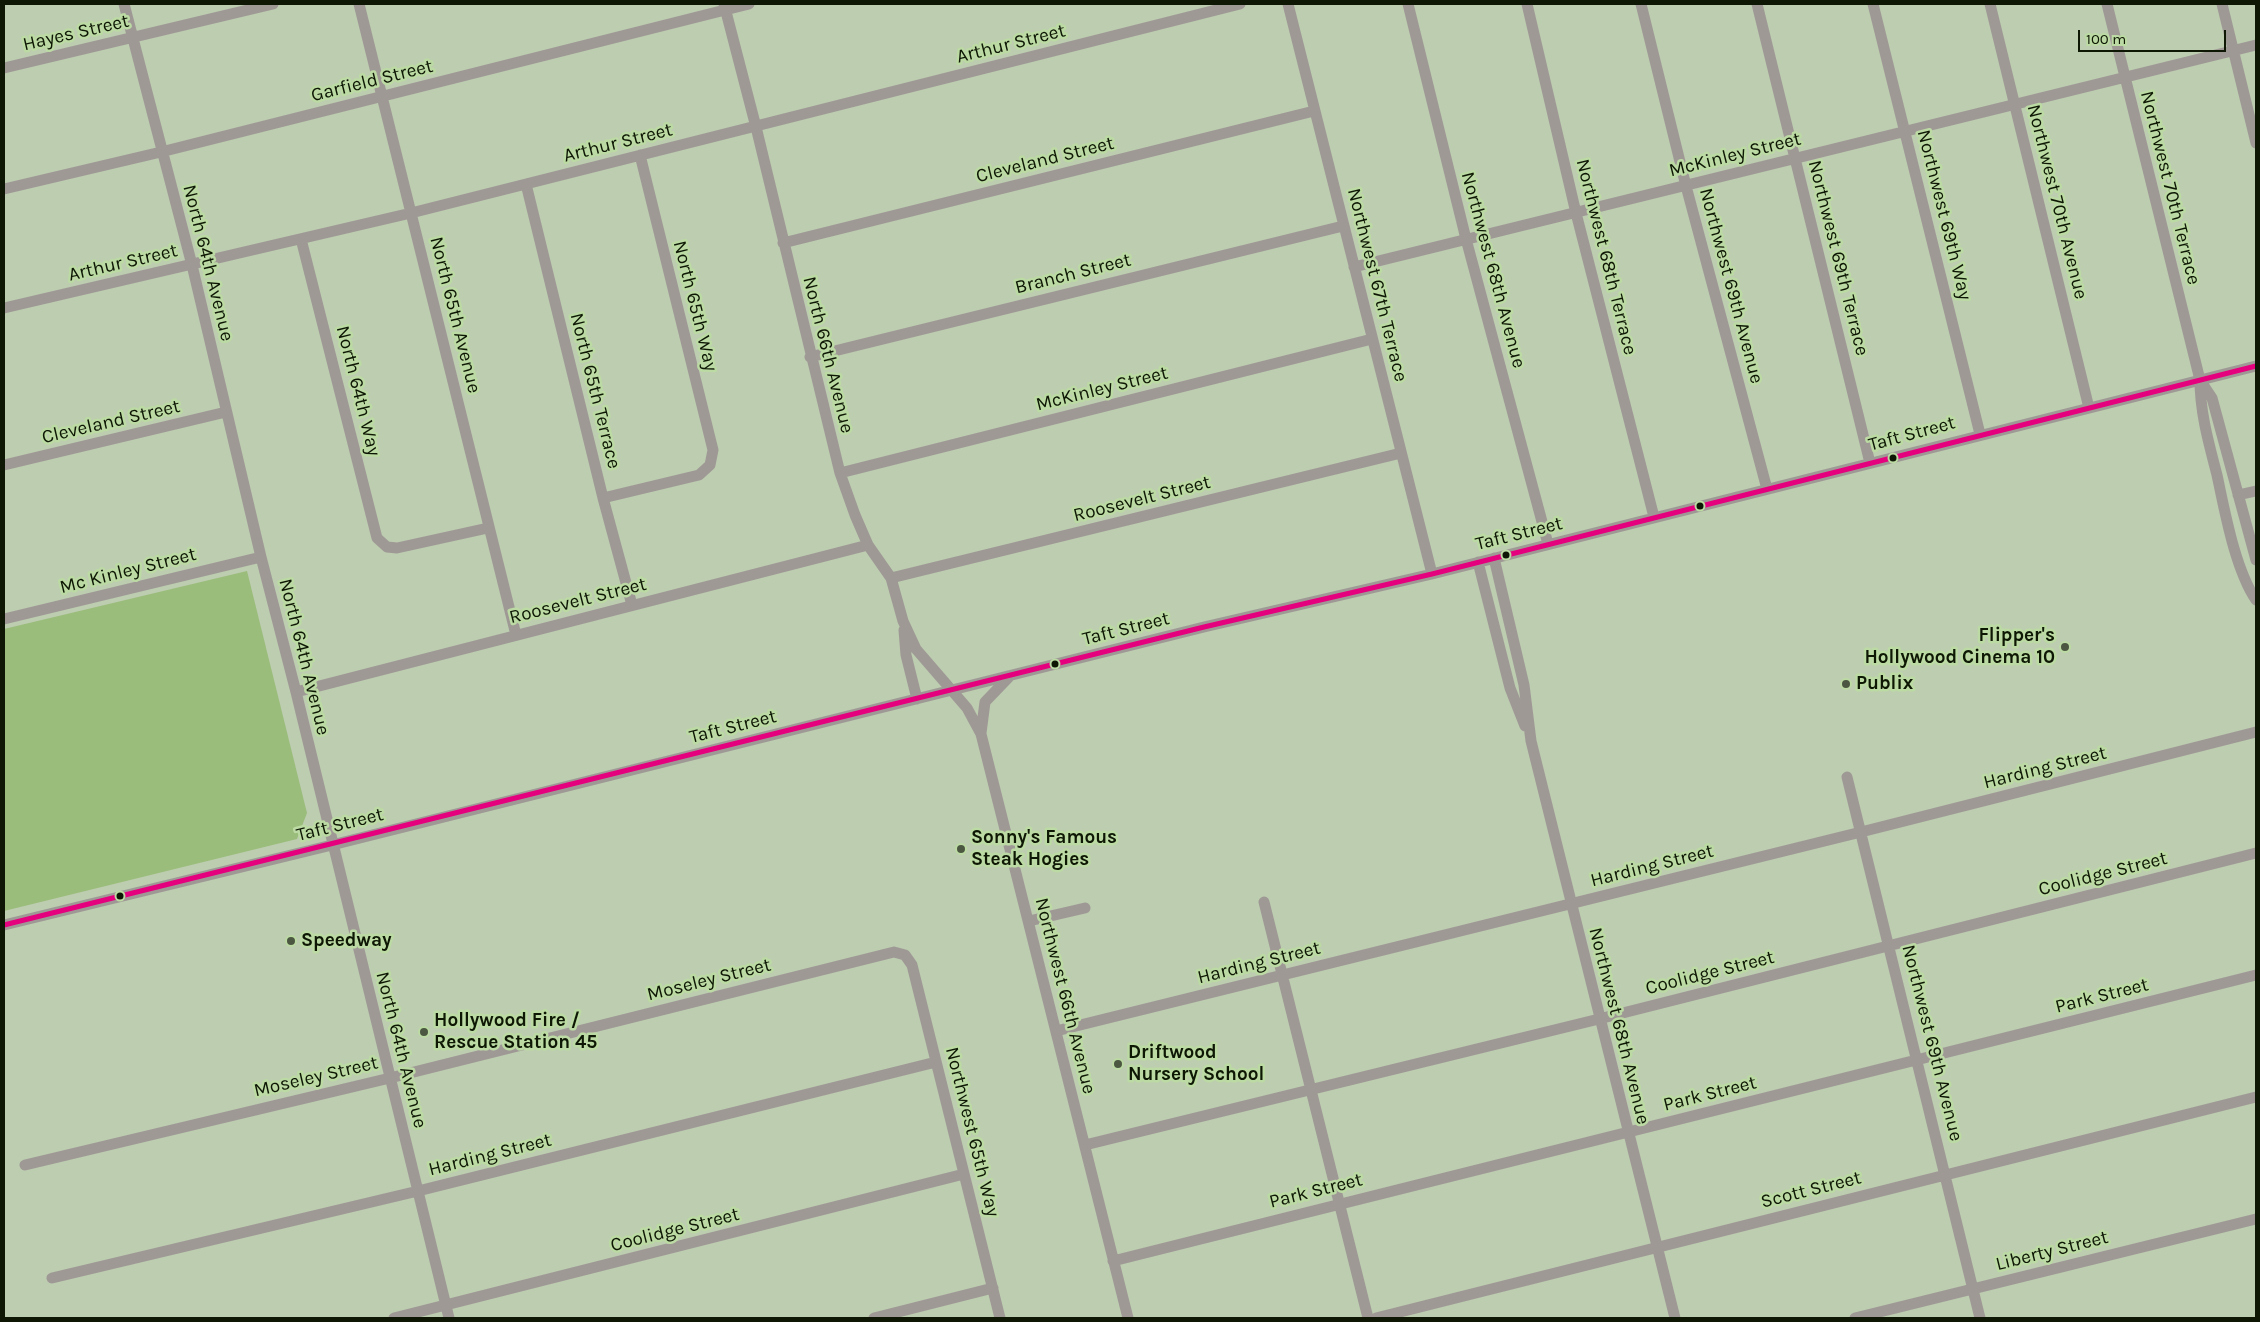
<!DOCTYPE html>
<style>
body{margin:0}
#map{position:relative;width:2260px;height:1322px;overflow:hidden;background:#bdcdb0;font-family:Karla,sans-serif}
canvas{display:block}
.frame{position:absolute;inset:0;border:5px solid #0d1704;pointer-events:none}
.scale{position:absolute;left:2078px;top:30px;width:148px;height:22px;box-sizing:border-box;border:2px solid #0d1704;border-top:0;padding-left:6px;font-size:15px;line-height:18px;white-space:nowrap;color:#0d1704;-webkit-text-stroke:4px #bcdaa3;paint-order:stroke}
</style>
<div id="map">
<canvas width="2260" height="1322"></canvas>
<div class="frame"></div>
<div class="scale">100 m</div>
</div>
<script>
const ctx = document.querySelector('canvas').getContext('2d');
ctx.lineJoin = 'round';
function paint(path, color) {
  ctx.fillStyle = color;
  ctx.fill(path, 'evenodd');
}
function stroke(path, color, width, dash) {
  ctx.strokeStyle = color;
  ctx.lineWidth = width;
  ctx.lineCap = dash ? 'butt' : 'round';
  ctx.setLineDash(dash || []);
  ctx.stroke(path);
}
function label(font, color, halo, rows, align = 'center') {
  ctx.font = font + ' Karla,sans-serif';
  ctx.lineWidth = 5;
  ctx.setLineDash([]);
  ctx.textBaseline = 'middle';
  ctx.strokeStyle = halo;
  ctx.fillStyle = color;
  for (const [text, x, y, turn = 0] of rows) {
    ctx.save();
    ctx.translate(x, y);
    ctx.rotate((+turn || 0) * Math.PI / 180);
    ctx.textAlign = isNaN(turn) ? turn : align;
    if (halo) ctx.strokeText(text, 0, 0);
    ctx.fillText(text, 0, 0);
    ctx.restore();
  }
}
paint(new Path2D(`
 M247 571 307 813 297 839 4 911V629Z`), '#9bbd7b');
stroke(new Path2D(`
 M124 4 192 265 261 557 296 692 449 1318
 M359 4 516 635
 M724 4 756 127 840 473 855 515 868 545 891 578 903 621 916 649 967 708 981 734 1128 1318
 M1288 4 1432 574
 M1408 4 1466 239 1548 544
 M1527 4 1576 213 1654 517
 M1641 4 1686 186 1767 489
 M1757 4 1870 463
 M1873 4 1980 434
 M1990 4 2089 408
 M2107 4 2200 380C2200 413 2209 444 2217 475 2225 512 2235 569 2256 600
 M2222 4 2256 143
 M4 68 273 4
 M526 184 603 498 632 605
 M4 189 161 152 749 4
 M301 239 377 538 387 547 397 548 488 528
 M783 243 1314 111
 M1354 267 2256 45
 M4 308 411 213 1240 4
 M810 357 1343 226
 M2200 380 2212 398 2256 560
 M4 465 226 412
 M840 473 1372 339
 M2238 495 2256 491
 M603 498 699 475 710 465 713 450 640 155
 M1494 558 1524 685 1531 741 1675 1318
 M1478 562 1510 688 1525 726
 M891 578 1401 453
 M4 619 261 557
 M904 630 906 655 917 699
 M296 692 868 545
 M981 733 985 702 1009 677
 M1847 777 1980 1318
 M1264 902 1368 1318
 M1029 921 1085 908
 M4 925 332 845 1204 627 1432 574 2256 366
 M1056 1031 1861 832 2256 732
 M1085 1145 1599 1019 2256 853
 M25 1165 390 1078 894 952 905 955 912 965 1000 1318
 M1113 1261 2256 975
 M52 1278 418 1191 936 1062
 M394 1318 964 1174
 M874 1318 993 1288
 M1376 1318 2256 1097
 M1855 1318 2256 1219`), '#9f9996', 11);
stroke(new Path2D(`
 M4 925 1204 627 1432 574 2256 366`), '#e5007d', 5);
for (const [x, y, r, color] of [
 [1893,458,4.5,"#0d1704"],
 [1700,506,4.5,"#0d1704"],
 [1506,555,4.5,"#0d1704"],
 [2065,647,5,"#4b5740"],
 [1055,664,4.5,"#0d1704"],
 [1846,684,5,"#4b5740"],
 [961,849,5,"#4b5740"],
 [120,896,4.5,"#0d1704"],
 [291,941,5,"#4b5740"],
 [424,1032,5,"#4b5740"],
 [1118,1064,5,"#4b5740"]
]) {
  const dot = new Path2D();
  dot.arc(x, y, r, 0, 2 * Math.PI);
  ctx.fillStyle = color;
  ctx.fill(dot);
  stroke(dot, '#bcdaa3', 2);
}
label('19px', '#0d1704', '#bcdaa3', [
 ["Hayes Street",76,33,-13],
 ["Arthur Street",1011,44,-14],
 ["Garfield Street",372,81,-14],
 ["Arthur Street",618,143,-14],
 ["McKinley Street",1735,155,-14],
 ["Cleveland Street",1045,160,-14],
 ["Northwest 70th Terrace",2170,188,76],
 ["Northwest 70th Avenue",2057,202,76],
 ["Northwest 69th Way",1944,215,76],
 ["Northwest 68th Terrace",1606,257,76],
 ["Northwest 69th Terrace",1838,258,76],
 ["Arthur Street",123,263,-13],
 ["North 64th Avenue",208,263,76],
 ["Northwest 68th Avenue",1493,270,75],
 ["Branch Street",1073,274,-14],
 ["Northwest 67th Terrace",1377,285,76],
 ["Northwest 69th Avenue",1731,286,75],
 ["North 65th Way",695,306,76],
 ["North 65th Avenue",455,315,76],
 ["North 66th Avenue",828,355,76],
 ["McKinley Street",1102,389,-14],
 ["North 64th Way",358,391,76],
 ["North 65th Terrace",595,391,76],
 ["Cleveland Street",111,422,-13],
 ["Taft Street",1912,434,-15],
 ["Roosevelt Street",1142,499,-14],
 ["Taft Street",1519,534,-14],
 ["Mc Kinley Street",128,571,-14],
 ["Roosevelt Street",578,601,-14],
 ["Taft Street",1126,629,-14],
 ["North 64th Avenue",304,657,76],
 ["Taft Street",733,727,-14],
 ["Harding Street",2045,768,-14],
 ["Taft Street",340,825,-14],
 ["Harding Street",1652,866,-14],
 ["Coolidge Street",2103,874,-14],
 ["Harding Street",1259,963,-14],
 ["Coolidge Street",1710,973,-14],
 ["Moseley Street",709,980,-14],
 ["Northwest 66th Avenue",1065,996,76],
 ["Park Street",2102,996,-14],
 ["Northwest 68th Avenue",1619,1026,76],
 ["Northwest 69th Avenue",1932,1043,76],
 ["North 64th Avenue",401,1050,76],
 ["Moseley Street",316,1077,-13],
 ["Park Street",1710,1094,-14],
 ["Northwest 65th Way",972,1132,76],
 ["Harding Street",490,1155,-14],
 ["Scott Street",1811,1190,-14],
 ["Park Street",1316,1191,-14],
 ["Coolidge Street",675,1230,-14],
 ["Liberty Street",2052,1251,-14]
]);
label('bold 19px', '#0d1704', '#bcdaa3', [
 ["Flipper's",2055,636,"right"],
 ["Hollywood Cinema 10",2055,658,"right"],
 ["Publix",1856,684],
 ["Sonny's Famous",971,838],
 ["Steak Hogies",971,860],
 ["Speedway",301,941],
 ["Hollywood Fire /",434,1021],
 ["Rescue Station 45",434,1043],
 ["Driftwood",1128,1053],
 ["Nursery School",1128,1075]
], 'left');
</script>
